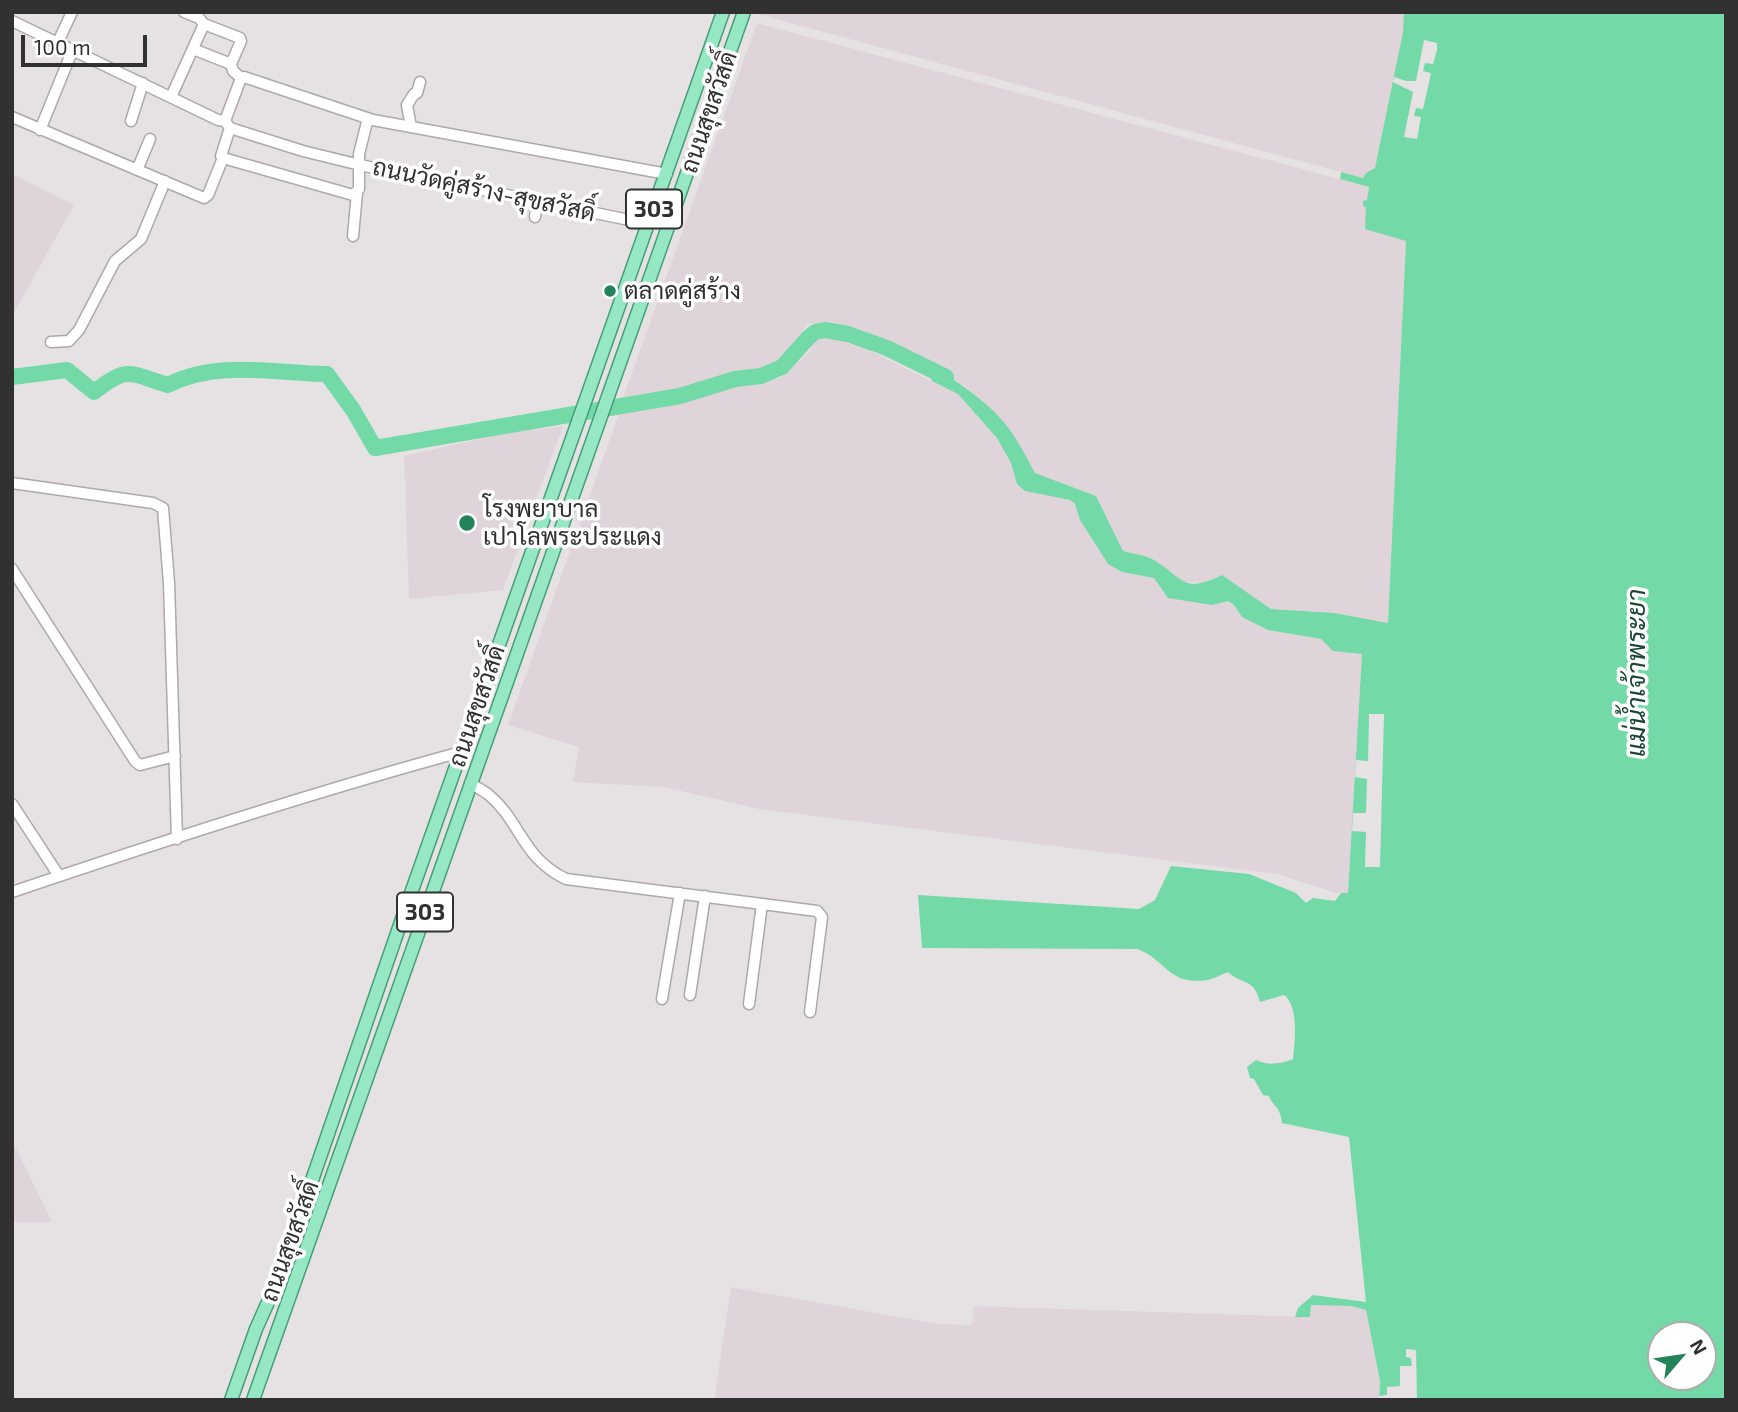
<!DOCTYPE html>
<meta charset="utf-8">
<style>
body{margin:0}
#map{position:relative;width:1738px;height:1412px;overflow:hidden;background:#e6e2e4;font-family:"Exo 2",sans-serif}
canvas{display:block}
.frame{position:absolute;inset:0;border:14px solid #323131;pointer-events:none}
.north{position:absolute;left:1647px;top:1321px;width:70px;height:70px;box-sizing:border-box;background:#fff;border:2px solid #adadad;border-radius:50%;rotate:61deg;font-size:19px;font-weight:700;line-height:28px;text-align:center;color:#323131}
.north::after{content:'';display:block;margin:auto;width:24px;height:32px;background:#24835b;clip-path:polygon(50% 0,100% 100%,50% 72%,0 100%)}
.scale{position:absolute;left:21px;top:35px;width:126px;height:32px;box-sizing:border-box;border:4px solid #323131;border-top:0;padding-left:9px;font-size:21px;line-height:24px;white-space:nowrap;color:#323131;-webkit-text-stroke:5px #fff;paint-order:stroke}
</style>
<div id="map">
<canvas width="1738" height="1412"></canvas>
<div class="frame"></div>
<div class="north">N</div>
<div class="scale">100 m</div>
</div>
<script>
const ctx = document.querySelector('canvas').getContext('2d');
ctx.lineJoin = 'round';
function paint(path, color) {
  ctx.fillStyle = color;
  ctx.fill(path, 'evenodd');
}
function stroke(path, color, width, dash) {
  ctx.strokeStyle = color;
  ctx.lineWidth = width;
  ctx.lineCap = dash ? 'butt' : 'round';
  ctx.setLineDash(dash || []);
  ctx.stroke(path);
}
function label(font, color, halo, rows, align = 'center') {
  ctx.font = font + ' "Exo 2",Sarabun,sans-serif';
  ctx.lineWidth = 7;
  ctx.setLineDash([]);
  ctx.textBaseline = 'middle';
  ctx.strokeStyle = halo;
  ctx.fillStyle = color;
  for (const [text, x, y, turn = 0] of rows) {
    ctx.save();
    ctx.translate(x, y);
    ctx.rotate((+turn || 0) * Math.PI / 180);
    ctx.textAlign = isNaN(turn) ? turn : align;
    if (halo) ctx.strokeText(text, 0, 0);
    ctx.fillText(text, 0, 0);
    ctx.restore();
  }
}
paint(new Path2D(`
 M1404 12 1403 32 1375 168 1366 173 1363 178 753 13Z
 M757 23 1369 187 1366 206 1406 240 1388 623 1334 613 1271 609 1222 575 1205 583 1182 582 1153 559 1123 551 1096 496 1035 473 1015 437 996 415 965 386 929 364 875 336 808 323 775 375 623 398Z
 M12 174 74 205 12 316Z
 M815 338H844L958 394 997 438 1011 463 1017 484 1025 491 1070 500 1075 504 1080 520 1108 564 1122 572 1154 578 1212 605 1228 601 1234 605 1243 617 1268 630 1321 639 1333 651 1362 654 1348 893H1336L1277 874 759 809 664 787 573 782 579 747 508 725 620 411 780 378 810 352Z
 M563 426 503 590 409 599 404 456 501 434Z
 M12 1140 52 1222H12Z
 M731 1287 938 1324 972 1325 974 1306 1309 1317 1311 1305 1351 1306 1366 1310 1380 1381 1379 1400H714Z`), '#dfd4da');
paint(new Path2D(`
 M1404 12H1726V1400H1379L1380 1381 1366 1310 1351 1306 1311 1305 1310 1317H1295L1298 1308 1313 1295 1366 1302 1349 1137 1282 1123C1280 1105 1273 1107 1269 1096L1263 1095 1254 1079 1250 1078 1247 1067 1256 1060C1269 1066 1280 1064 1293 1059 1295 1042 1299 1006 1284 995L1260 1002C1254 978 1244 986 1228 972 1221 974 1215 979 1207 980 1168 986 1166 959 1137 949L922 948 918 895 1139 909 1155 900 1171 866 1249 874 1296 893 1306 903 1313 898 1335 901 1341 893H1348L1362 654 1333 651 1321 639 1268 630 1242 617 1234 605 1228 601 1212 605 1168 598 1154 578 1122 572 1108 564 1080 520 1075 504 1070 500 1025 491 1017 484 1011 463 997 438 958 394 932 381 927 369 929 364C961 384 996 406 1016 439 1023 450 1029 462 1035 473L1096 496 1123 551C1133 554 1146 555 1154 560 1185 579 1182 594 1222 575L1271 609 1334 613 1388 623 1406 241 1365 229 1366 207 1363 206V201L1367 200 1369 187 1340 179 1341 172 1363 178 1366 173 1375 168 1403 32ZM1661 1335H1703V1377H1661Z`), '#72d9a7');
paint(new Path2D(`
 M1424 40 1437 43V50L1433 64 1425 63 1423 71 1431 73 1430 78 1423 109 1416 108 1414 116 1421 117 1417 139 1404 137 1413 92 1393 82 1394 77 1406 81H1416Z
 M1369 714H1384L1380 867H1365L1366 832 1352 831 1353 813H1366L1367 779 1355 777 1356 760 1368 761Z
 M1406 1349 1416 1350 1417 1400H1379V1396L1387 1395V1387L1400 1386V1366H1412L1411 1358 1406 1357Z`), '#e6e2e4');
stroke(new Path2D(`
 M12 377 67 370 94 392C128 365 128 373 168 385 216 360 274 373 327 374L353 410 375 448 680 396 735 379 761 376 782 367 808 338 815 332 825 330 848 334 887 348 946 377`), '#72d9a7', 16);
const minor = new Path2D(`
 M12 21 218 120 225 121 230 128 303 151 360 165 649 224
 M204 24 240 38 241 41 231 64
 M58 42 72 12
 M193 49 231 64 233 71 241 78
 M171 97 204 24 199 18 184 12
 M12 117 204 198 208 195 223 158 221 156 230 128
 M131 121 143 83
 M225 121 241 78 244 77 373 120 667 174
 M411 127 407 105 414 94 417 93 420 82
 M40 130 73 49
 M223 158 353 195 359 189V154L368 118
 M137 170 150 139
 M535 217 537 201
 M353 236 357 193
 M51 342 69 341 79 330 115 261 141 239 165 181
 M12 483 153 503 163 508 169 583 177 839
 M12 569 135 761 140 765 175 756
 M470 783C476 787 483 790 489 795 521 822 522 858 566 879L817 911 822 917 810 1012
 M12 804 59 876
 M12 892C160 842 310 793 461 752
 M690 995 705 896
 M662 999 680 893
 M749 1004 762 904`);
const major = new Path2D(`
 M231 1400 256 1329 277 1282 404 913 723 12
 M253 1400 744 12`);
stroke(minor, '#aca9aa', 13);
stroke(major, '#469e77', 15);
stroke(minor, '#fff', 10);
stroke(major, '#96e8c4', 12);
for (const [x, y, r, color] of [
 [610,291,7,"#24835b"],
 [467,523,9,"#24835b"]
]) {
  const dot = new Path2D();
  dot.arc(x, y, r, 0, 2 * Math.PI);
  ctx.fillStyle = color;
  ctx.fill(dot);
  stroke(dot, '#fff', 2.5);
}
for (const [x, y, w] of [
 [654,209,56],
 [425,912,56]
]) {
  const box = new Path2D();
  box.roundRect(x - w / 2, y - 19.5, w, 39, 5);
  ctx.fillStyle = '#fff';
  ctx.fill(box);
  stroke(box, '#323131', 2);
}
label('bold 23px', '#323131', null, [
 ["303",654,209],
 ["303",425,912]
]);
label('24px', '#323131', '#fff', [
 ["ถนนสุขสวัสดิ์",709,112,-71],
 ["ถนนวัดคู่สร้าง-สุขสวัสดิ์",484,190,12],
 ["ถนนสุขสวัสดิ์",477,706,-71],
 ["ถนนสุขสวัสดิ์",290,1241,-70]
]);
label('24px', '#323131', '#fff', [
 ["ตลาดคู่สร้าง",624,291],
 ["โรงพยาบาล",483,509],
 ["เปาโลพระประแดง",483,537]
], 'left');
label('italic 26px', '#1a4632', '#fff', [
 ["แม่น้ำเจ้าพระยา",1636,673,-90]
]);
</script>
